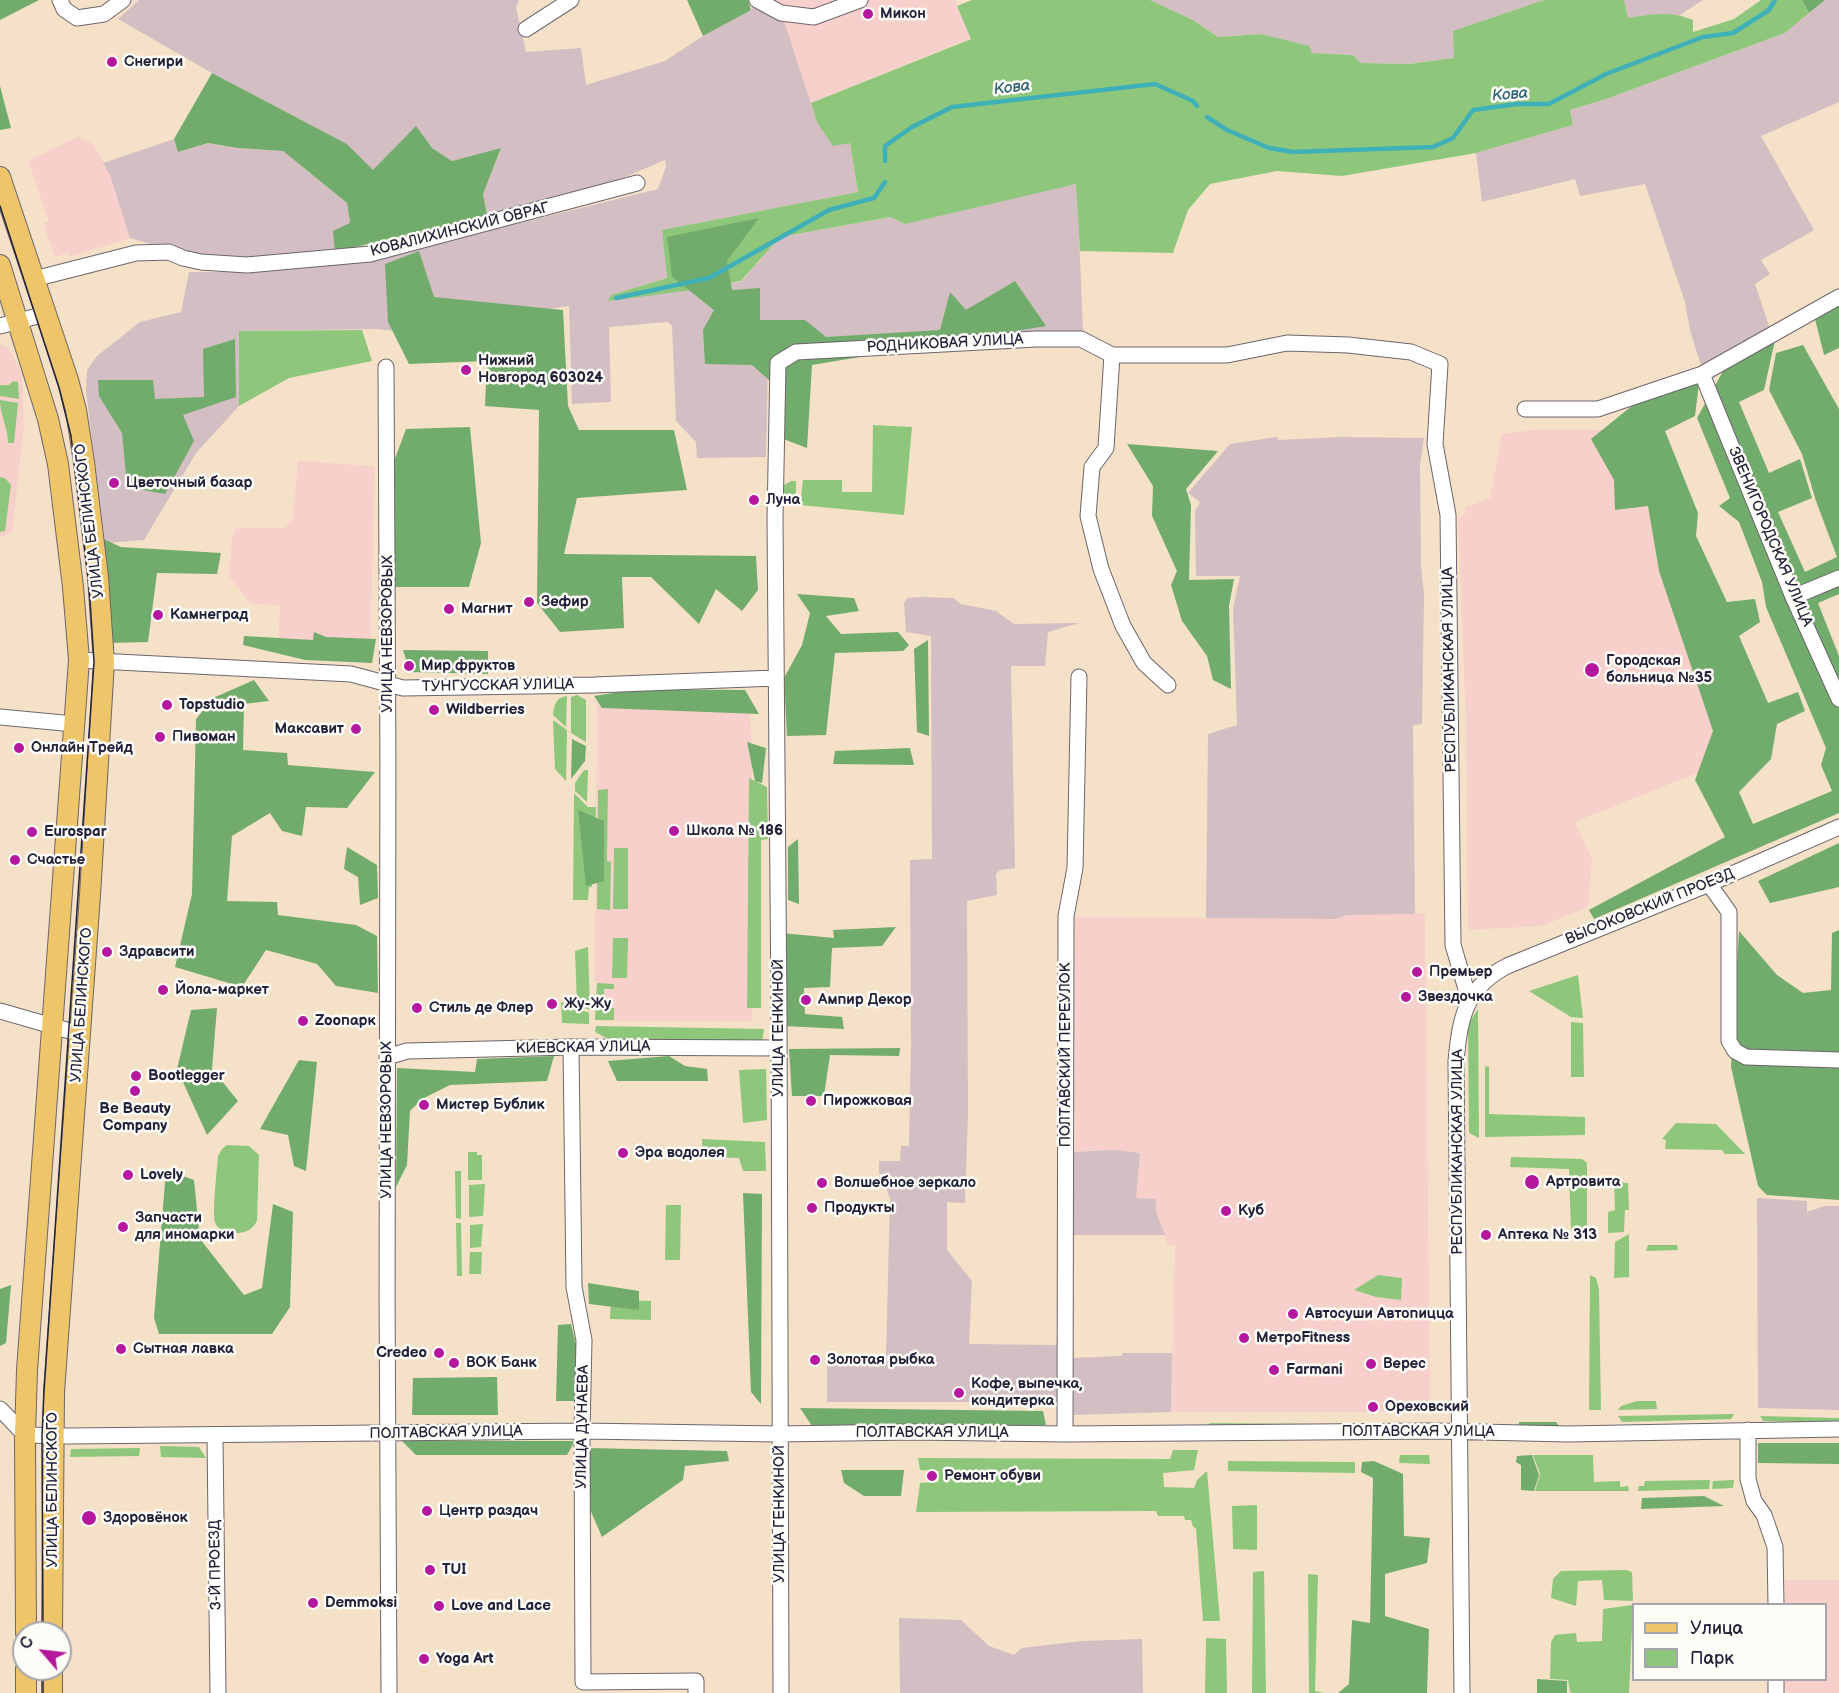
<!DOCTYPE html>
<meta charset="utf-8">
<style>
body{margin:0}
#map{position:relative;width:1839px;height:1693px;overflow:hidden;background:#f5e1c7;font-family:"Balsamiq Sans",sans-serif}
canvas{display:block}
.legend{position:absolute;left:1632px;top:1603px;width:195px;height:78px;box-sizing:border-box;background:#fdfcf7;border:2px solid #a5a5ac;margin:0;padding:8px 10px;list-style:none;font-size:18px;color:#22223b}
.legend li{display:flex;align-items:center;gap:12px;height:30px}
.legend b{width:30px;border:2px solid #a5a5ac}
.north{position:absolute;left:12px;top:1621px;width:60px;height:60px;box-sizing:border-box;background:#fdfcf7;border:2px solid #a5a5ac;border-radius:50%;rotate:298deg;font-size:16px;font-weight:700;line-height:24px;text-align:center;color:#22223b}
.north::after{content:'';display:block;margin:auto;width:21px;height:27px;background:#b5179e;clip-path:polygon(50% 0,100% 100%,50% 72%,0 100%)}
</style>
<div id="map">
<canvas width="1839" height="1693"></canvas>
<ul class="legend">
<li><b style="height:8px;background:#eec569"></b>Улица</li>
<li><b style="height:16px;background:#8ec77c"></b>Парк</li>
</ul>
<div class="north">С</div>
</div>
<script>
const ctx = document.querySelector('canvas').getContext('2d');
ctx.lineJoin = 'round';
function paint(path, color) {
  ctx.fillStyle = color;
  ctx.fill(path, 'evenodd');
}
function stroke(path, color, width, dash) {
  ctx.strokeStyle = color;
  ctx.lineWidth = width;
  ctx.lineCap = dash ? 'butt' : 'round';
  ctx.setLineDash(dash || []);
  ctx.stroke(path);
}
function label(font, color, halo, rows, align = 'center') {
  ctx.font = font + ' "Balsamiq Sans",sans-serif';
  ctx.lineWidth = 5;
  ctx.setLineDash([]);
  ctx.textBaseline = 'middle';
  ctx.strokeStyle = halo;
  ctx.fillStyle = color;
  for (const [text, x, y, turn = 0] of rows) {
    ctx.save();
    ctx.translate(x, y);
    ctx.rotate((+turn || 0) * Math.PI / 180);
    ctx.textAlign = isNaN(turn) ? turn : align;
    if (halo) ctx.strokeText(text, 0, 0);
    ctx.fillText(text, 0, 0);
    ctx.restore();
  }
}
paint(new Path2D(`
 M748 0H955L971 38 811 103 783 19 759 5 751 10Z
 M79 136 93 144 110 175 130 238 70 257 69 252 55 257 43 223 49 221 28 161Z
 M0 344 8 347 22 374 24 425 12 533 0 537Z
 M1533 430H1610L1629 434 1752 751 1575 822 1592 859 1588 907 1542 926 1468 930 1466 722 1458 518 1465 514 1466 507 1490 498 1502 434Z
 M298 461 375 466 370 657 278 653 280 605 251 604 229 576 232 538 236 528H285L293 517Z
 M749 694 752 742V1021H602L603 985 595 983 597 702Z
 M1425 913 1430 1412H1171L1175 1245H1168L1156 1212V1200L1136 1198 1113 1150 1073 1152 1075 1148V1117L1072 1116 1075 917 1336 919 1347 915Z
 M1785 1580H1839V1693H1790L1784 1689V1680H1826V1604H1785Z`), '#f7d0cc');
paint(new Path2D(`
 M139 0H519L516 7 526 52 581 48 586 85 665 61 703 36 759 5 783 18 817 122 850 143 858 192 663 230 667 278 611 295 741 282 780 237 1077 184 1083 331 792 344 768 360 766 457 697 458 696 442 676 421 672 326 668 322 609 327 611 402 572 404 569 306 395 331 378 329 240 331 239 406 196 453 144 540 105 543 86 391 87 370 97 356 140 322 181 312 189 272H220L370 260 658 189 666 167 665 160 608 184 487 215 483 194 501 149 452 161 432 148 373 171 347 144 212 73 118 19Z
 M1150 0H1544L1454 31V58L1409 64 1360 63 1353 55 1312 53 1262 34 1218 37 1193 20Z
 M1624 0H1703L1680 15H1648L1628 18Z
 M1825 0H1839V102L1761 136 1814 230 1761 260 1770 274 1755 284 1771 332 1702 369 1690 330 1685 302 1645 184 1580 196 1575 179 1482 202 1476 153 1573 125 1570 110 1606 99 1785 33Z
 M174 139 178 152 208 143 238 148 283 151 347 203 350 223 335 252 239 261 171 250 130 238 110 175 103 163Z
 M1277 437 1278 440 1342 437 1424 438 1420 465 1421 566 1424 595 1422 724 1413 725 1415 914 1347 915 1336 919 1206 918 1208 734 1237 725 1233 608 1240 576H1196L1195 511 1200 502 1188 493 1230 444Z
 M923 597 953 598 961 604 996 611 1014 624 1079 623 1048 632 1045 666H1011L1015 868 1000 870 996 874 997 895 967 901 968 1112 965 1203 947 1202V1250L972 1281 969 1344 1057 1345 1058 1402H827V1357L886 1355 890 1199 885 1184V1174H879V1161H900L901 1146H909L911 1044 910 860 932 859 931 636 906 632 904 603 908 598Z
 M1113 1150 1140 1153 1136 1198 1156 1199V1212L1165 1235H1070L1073 1152Z
 M1757 1198 1807 1201V1212L1825 1206H1839V1410L1758 1408Z
 M1123 1353H1172L1171 1412 1074 1415 1072 1358 1121 1356Z
 M899 1618 961 1620 989 1646 1014 1655 1022 1648 1082 1641 1142 1639 1143 1693H900Z`), '#d2bec3');
paint(new Path2D(`
 M972 0H1150L1193 20 1218 37 1261 34 1309 46 1312 53 1353 55 1361 63 1409 64 1454 58 1453 31 1544 0H1624L1628 18C1651 14 1671 11 1693 20V32L1734 19 1761 0H1802L1809 13 1785 33 1606 99 1570 110 1573 125 1476 153 1342 176 1277 171 1210 184 1188 210 1173 253 1080 251 1076 184 905 224 891 217 780 237 741 281 693 290 608 301 611 295 667 278 662 230 858 192 850 143 833 146 817 122 811 103 971 39 957 6Z
 M362 330 372 361 289 378 239 406V331Z
 M13 381 18 382 19 399 0 396V385H9Z
 M0 400 18 403 14 443H8C8 428 0 415 0 400Z
 M873 425 912 427 904 515 800 505 803 480H842V492H872Z
 M0 477 5 478 11 485 5 531 0 532Z
 M791 481H796V505L785 502 782 493 784 485Z
 M577 695 586 700V742L571 733V697Z
 M567 696 566 727 553 715C554 705 556 697 567 696Z
 M553 720 567 730 566 781 555 769Z
 M584 770H588L587 802 575 791V783Z
 M749 778 767 787 768 839 761 840V1008H747Z
 M608 789 607 861 611 862 610 910 597 909 598 790Z
 M574 793 588 807H596L592 887H589L588 900H573Z
 M614 848H628V909H613Z
 M613 938H628L627 978H612Z
 M588 947 590 1010 577 1005 575 951Z
 M1578 975 1583 1018 1571 1017 1529 991Z
 M597 983 614 984V989H604V1008H614V1020H595Z
 M561 1002 589 1013V1024L562 1023Z
 M1478 1009 1479 1138 1469 1133 1468 1024Z
 M1571 1022 1583 1023 1584 1077H1571Z
 M596 1026 764 1029 762 1042 608 1039 595 1032Z
 M1485 1066 1489 1067V1114L1585 1117V1135L1485 1137Z
 M766 1069 767 1120 743 1123 739 1070Z
 M1676 1123 1716 1124 1745 1154H1725L1722 1150 1665 1149 1666 1140 1662 1139Z
 M702 1139 765 1142 766 1171H743L739 1158 702 1157Z
 M227 1145 249 1146 259 1155 257 1221C251 1231 246 1233 234 1233 226 1233 218 1231 215 1222 212 1213 217 1169 218 1156L222 1149Z
 M468 1152H477V1155H482V1180H468Z
 M1511 1157 1582 1159 1587 1163V1232H1571L1569 1169 1510 1167Z
 M455 1171H461V1219L456 1218Z
 M1614 1182 1628 1183 1629 1210H1625L1624 1232 1608 1233V1212L1615 1210Z
 M485 1184 483 1216 469 1217V1185Z
 M666 1205H681L680 1260H665Z
 M456 1223H461L462 1276H457Z
 M483 1224 481 1247 470 1248V1225Z
 M1629 1234V1277L1614 1278 1615 1242Z
 M1648 1245H1677L1678 1250 1646 1251Z
 M470 1252H482L481 1274H469Z
 M1378 1275 1402 1278 1401 1300 1376 1297 1354 1290Z
 M1590 1275 1596 1278 1599 1289 1601 1410H1589Z
 M611 1300 651 1301V1320L610 1319Z
 M1637 1401H1656L1657 1409 1618 1410 1621 1406Z
 M1734 1414 1731 1419 1622 1422 1618 1416Z
 M1760 1416 1839 1418V1423L1763 1421Z
 M1209 1423 1320 1424 1317 1427H1211Z
 M160 1446 199 1447 206 1458 161 1457Z
 M140 1448 139 1456 70 1457 71 1449Z
 M1173 1450H1198L1194 1470 1163 1473 1164 1487 1194 1488 1197 1480 1207 1471 1220 1621H1203L1196 1528 1193 1527 1191 1520H1185L1184 1516H1158L1156 1511 916 1512 920 1483 938 1482 939 1471 920 1470 918 1458 1170 1459Z
 M1400 1455H1429L1430 1464 1399 1463Z
 M1533 1455H1593L1594 1482 1620 1481V1487L1628 1486 1629 1491H1535L1540 1474Z
 M1228 1461 1355 1462V1473L1228 1471Z
 M1710 1480 1709 1489 1638 1491 1639 1486H1644L1645 1481Z
 M1734 1480 1733 1488 1712 1489 1713 1481Z
 M1257 1505V1550L1233 1549 1232 1506Z
 M1627 1570 1632 1572 1633 1601 1604 1600 1602 1580 1578 1581 1576 1606 1551 1598 1553 1579 1561 1571Z
 M1264 1571 1266 1693H1252L1253 1572Z
 M1308 1574 1318 1575 1315 1691 1324 1693H1309Z
 M1633 1605 1629 1693H1572L1570 1692 1568 1680 1550 1679 1551 1642 1555 1635 1576 1633 1577 1642 1602 1641 1603 1609Z
 M1206 1638 1226 1639 1227 1693H1205Z`), '#8ec77c');
paint(new Path2D(`
 M0 0H39L0 20Z
 M687 0H748L751 10 703 36Z
 M1802 0H1825L1809 13Z
 M212 73 347 144 373 170 416 126 432 148 452 161 501 148 483 194 487 215 335 252 333 231 350 223 347 203 283 151 238 148 208 143 178 152 174 139Z
 M0 86 11 128 0 130Z
 M759 218 727 261 732 290 760 288V320H805L826 337 940 330 950 292 966 310 1015 281 1046 326 812 365 807 448 773 435 770 381 752 365 705 364 703 330 714 310 672 277 667 237Z
 M419 251 434 297 563 310 568 406 579 430H674L687 490 577 498 564 554 756 556 758 590 742 611 716 589 699 624 651 577H622L624 628 560 632 537 603 539 410 485 406 487 361 409 364 388 322 385 264Z
 M1839 301V348L1824 355 1814 315Z
 M1776 336 1764 390 1739 402 1769 473 1800 459 1812 498 1778 512 1805 572 1837 557 1816 501 1802 454 1769 390 1776 353 1803 345 1839 409V594L1818 603 1839 656V813L1594 919 1589 910 1725 837 1695 780 1713 731 1659 571 1648 506 1615 510 1614 480 1591 439 1633 405 1699 383 1695 416 1665 431 1698 513 1696 536 1727 602 1755 599 1760 622 1739 636 1768 703 1798 692 1805 711 1777 724 1771 759 1739 792 1753 824 1832 791 1821 765 1826 748 1766 607 1762 582 1739 522 1719 506 1730 498 1697 418 1727 364Z
 M235 339 236 397 183 415 194 441 165 494 127 487 122 433 99 396 98 380H153L155 399 204 397 203 349Z
 M470 427 481 543 469 587H392L393 464 406 429Z
 M1127 444 1218 451 1186 489 1191 505 1189 580 1234 579 1229 606 1231 689 1213 680 1207 656 1182 621 1171 585 1177 571 1152 516 1153 486Z
 M99 537 121 547 221 553 217 574 157 573 148 642 107 643Z
 M797 594 854 598 859 611 826 616 841 634 898 632 909 645 903 651 835 653 826 735 787 736 784 678 802 645 810 613Z
 M314 632 326 637 376 639 372 663 305 660 243 645 244 636 313 640Z
 M928 640 929 736 917 732 914 649Z
 M403 650 488 651V674L410 672Z
 M254 680 269 701 244 704 243 750 287 753 288 765 375 772 347 808 306 807 302 836 282 831 270 813 232 836 227 901 277 902 278 915 356 925 377 936 378 993 336 986 317 964 266 950 242 987 175 967 192 894 196 719 213 698Z
 M638 689 745 690 759 714 602 708 594 696Z
 M572 739 586 746 585 761 571 779Z
 M747 742 766 748 762 783 755 781Z
 M910 748 914 765 833 764 835 751Z
 M578 810 604 821V881L586 886Z
 M798 839 799 904 788 900V847Z
 M1839 843V887L1770 903 1758 881Z
 M347 847 377 865 378 898 360 905 358 877 344 869Z
 M896 927 882 946 832 948 830 987 804 988 805 1014 842 1017 844 1029 783 1026 782 933 834 938 833 930Z
 M1839 930V1200L1767 1195 1758 1186 1731 1067 1739 931 1777 975 1803 993 1831 990 1832 933Z
 M217 1008 212 1069 238 1101 207 1135 177 1069 191 1010Z
 M900 1048 899 1056 830 1055 824 1096H792L789 1049Z
 M554 1056 547 1081 450 1085 422 1099 410 1111 407 1165 396 1187 397 1068 475 1072 477 1059Z
 M669 1056 685 1066 707 1069 708 1081H617L608 1061Z
 M299 1060 317 1062 306 1171 294 1166 288 1135 260 1129Z
 M166 1170 194 1180 200 1239 244 1295 262 1288 273 1204 293 1212 290 1307 272 1334H159L154 1318Z
 M743 1193 762 1194 761 1404 751 1392Z
 M588 1283 639 1291V1310L589 1304Z
 M11 1285 6 1343 0 1346V1289Z
 M571 1324 578 1353 575 1401H556L558 1325Z
 M497 1377 498 1415H412L413 1378Z
 M800 1408 1043 1411 1046 1425 812 1426Z
 M1519 1422H1556L1563 1431 1519 1432Z
 M402 1441H575L567 1455H416Z
 M1758 1443H1839V1464L1758 1463Z
 M588 1448 727 1451 729 1461 685 1466 683 1480 602 1537 589 1507Z
 M1532 1455 1539 1475 1534 1491 1521 1490V1465L1516 1462 1517 1456Z
 M1374 1461 1403 1474 1404 1536 1430 1538 1427 1563 1385 1574V1616L1429 1629 1427 1693H1338L1349 1684 1352 1620 1370 1623 1373 1478 1361 1472 1362 1462Z
 M841 1470H904L901 1496H864L844 1483Z
 M1704 1496 1724 1506 1641 1509 1642 1498Z
 M1537 1679 1567 1681V1693H1537Z`), '#72ac6c');
stroke(new Path2D(`
 M1207 117 1227 130 1269 148 1293 152 1433 147 1453 138 1473 110 1517 104H1549L1606 74 1703 37 1733 33 1769 10 1775 0
 M885 161V146L912 127 952 107 1155 84 1193 101 1197 106
 M616 298 709 278 829 210 874 198 885 182`), '#3fb0b8', 4.5);
const minor = new Path2D(`
 M60 0 64 9 77 18 104 14 123 0
 M757 0 781 13 814 17 860 0
 M526 29 571 0
 M34 279 136 253 169 252 183 258 201 262 247 265 370 254 637 183
 M0 326 45 314
 M1112 355 1106 448 1092 467 1088 516 1101 569 1123 626 1144 663 1168 685
 M386 367C391 809 384 1251 389 1693
 M1702 374 1793 597 1839 699
 M1525 409H1598L1702 374 1839 297
 M1793 597 1839 578
 M79 660 351 674 403 688 594 685 776 678
 M0 717 74 724
 M1709 884 1729 912V1041L1735 1051 1746 1057 1839 1060
 M0 1011 80 1034
 M571 1047 574 1287 584 1340 582 1431 583 1682 696 1681V1693
 M387 1057 407 1051 571 1047 779 1048
 M0 1409 25 1435 68 1436 582 1431 779 1434 913 1432 1065 1434 1435 1431 1568 1434 1839 1429
 M1748 1430V1479L1754 1501 1764 1515 1775 1547 1776 1604
 M1065 1434 1066 916 1075 868 1079 677
 M215 1436 218 1693
 M781 1693 779 1012 775 519 778 363 796 352 1036 339H1081L1112 355H1227L1287 343 1348 345 1411 352 1440 364 1435 444 1448 515 1453 945 1469 999
 M1462 1693 1456 1061C1460 1018 1465 988 1507 966L1709 884 1839 827
 M1776 1693V1680`);
const major = new Path2D(`
 M0 177 68 380 76 410 84 462 98 577 104 662 90 895 54 1392 52 1633
 M0 265 48 419 58 464 73 587 79 660 27 1370 25 1435 26 1633
 M26 1669V1693
 M52 1669V1693`);
stroke(minor, '#6c656c', 17);
stroke(major, '#6c656c', 22);
stroke(minor, '#fff', 15);
stroke(major, '#eec569', 20);
stroke(new Path2D(`
 M0 206 59 388 71 436 89 585 94 662 44 1391 42 1436 43 1633
 M43 1669V1693`), '#22223b', 1.5);
for (const [x, y, r, color] of [
 [868,14,6,"#b5179e"],
 [112,62,6,"#b5179e"],
 [466,370,6,"#b5179e"],
 [114,483,6,"#b5179e"],
 [754,500,6,"#b5179e"],
 [529,602,6,"#b5179e"],
 [449,609,6,"#b5179e"],
 [158,615,6,"#b5179e"],
 [409,666,6,"#b5179e"],
 [1592,670,8,"#b5179e"],
 [167,705,6,"#b5179e"],
 [434,710,6,"#b5179e"],
 [356,729,6,"#b5179e"],
 [160,737,6,"#b5179e"],
 [19,748,6,"#b5179e"],
 [674,831,6,"#b5179e"],
 [32,832,6,"#b5179e"],
 [15,860,6,"#b5179e"],
 [107,952,6,"#b5179e"],
 [1417,972,6,"#b5179e"],
 [163,990,6,"#b5179e"],
 [1406,997,6,"#b5179e"],
 [806,1000,6,"#b5179e"],
 [552,1004,6,"#b5179e"],
 [417,1008,6,"#b5179e"],
 [303,1021,6,"#b5179e"],
 [136,1076,6,"#b5179e"],
 [135,1091,6,"#b5179e"],
 [811,1101,6,"#b5179e"],
 [424,1105,6,"#b5179e"],
 [623,1153,6,"#b5179e"],
 [128,1175,6,"#b5179e"],
 [1532,1182,8,"#b5179e"],
 [822,1183,6,"#b5179e"],
 [812,1208,6,"#b5179e"],
 [1226,1211,6,"#b5179e"],
 [123,1227,6,"#b5179e"],
 [1486,1235,6,"#b5179e"],
 [1293,1314,6,"#b5179e"],
 [1244,1338,6,"#b5179e"],
 [121,1349,6,"#b5179e"],
 [439,1353,6,"#b5179e"],
 [815,1360,6,"#b5179e"],
 [454,1363,6,"#b5179e"],
 [1371,1364,6,"#b5179e"],
 [1274,1370,6,"#b5179e"],
 [959,1393,6,"#b5179e"],
 [1373,1407,6,"#b5179e"],
 [932,1476,6,"#b5179e"],
 [427,1511,6,"#b5179e"],
 [89,1518,8,"#b5179e"],
 [430,1570,6,"#b5179e"],
 [313,1603,6,"#b5179e"],
 [439,1606,6,"#b5179e"],
 [424,1659,6,"#b5179e"]
]) {
  const dot = new Path2D();
  dot.arc(x, y, r, 0, 2 * Math.PI);
  ctx.fillStyle = color;
  ctx.fill(dot);
  stroke(dot, '#fdfcf7', 2);
}
label('bold 15px', '#22223b', '#fdfcf7', [
 ["Микон",880,14],
 ["Снегири",124,62],
 ["Нижний",478,361],
 ["Новгород 603024",478,378],
 ["Цветочный базар",126,483],
 ["Луна",766,500],
 ["Зефир",541,602],
 ["Магнит",461,609],
 ["Камнеград",170,615],
 ["Городская",1606,661],
 ["больница №35",1606,678],
 ["Мир фруктов",421,666],
 ["Topstudio",179,705],
 ["Wildberries",446,710],
 ["Максавит",344,729,"right"],
 ["Пивоман",172,737],
 ["Онлайн Трейд",31,748],
 ["Школа № 186",686,831],
 ["Eurospar",44,832],
 ["Счастье",27,860],
 ["Здравсити",119,952],
 ["Премьер",1429,972],
 ["Йола-маркет",175,990],
 ["Звездочка",1418,997],
 ["Ампир Декор",818,1000],
 ["Жу-Жу",564,1004],
 ["Стиль де Флер",429,1008],
 ["Zooпарк",315,1021],
 ["Bootlegger",148,1076],
 ["Пирожковая",823,1101],
 ["Мистер Бублик",436,1105],
 ["Be Beauty",135,1109,"center"],
 ["Company",135,1126,"center"],
 ["Эра водолея",635,1153],
 ["Lovely",140,1175],
 ["Артровита",1546,1182],
 ["Волшебное зеркало",834,1183],
 ["Продукты",824,1208],
 ["Куб",1238,1211],
 ["Запчасти",135,1218],
 ["для иномарки",135,1235],
 ["Аптека № 313",1498,1235],
 ["Автосуши Автопицца",1305,1314],
 ["МетроFitness",1256,1338],
 ["Сытная лавка",133,1349],
 ["Credeo",427,1353,"right"],
 ["Золотая рыбка",827,1360],
 ["ВОК Банк",466,1363],
 ["Верес",1383,1364],
 ["Farmani",1286,1370],
 ["Кофе, выпечка,",971,1384],
 ["кондитерка",971,1401],
 ["Ореховский",1385,1407],
 ["Ремонт обуви",944,1476],
 ["Центр раздач",439,1511],
 ["Здоровёнок",103,1518],
 ["TUI",442,1570],
 ["Demmoksi",325,1603],
 ["Love and Lace",451,1606],
 ["Yoga Art",436,1659]
], 'left');
label('15px', '#22223b', '#fdfcf7', [
 ["КОВАЛИХИНСКИЙ ОВРАГ",460,230,-14],
 ["РОДНИКОВАЯ УЛИЦА",945,344,-3],
 ["УЛИЦА БЕЛИНСКОГО",90,521,-97],
 ["ЗВЕНИГОРОДСКАЯ УЛИЦА",1770,537,67],
 ["УЛИЦА НЕВЗОРОВЫХ",388,634,-90],
 ["РЕСПУБЛИКАНСКАЯ УЛИЦА",1450,670,-91],
 ["ТУНГУССКАЯ УЛИЦА",498,686,-1],
 ["ВЫСОКОВСКИЙ ПРОЕЗД",1650,907,-22],
 ["УЛИЦА БЕЛИНСКОГО",82,1005,-86],
 ["УЛИЦА ГЕНКИНОЙ",779,1028,-90],
 ["КИЕВСКАЯ УЛИЦА",583,1048,-1],
 ["ПОЛТАВСКИЙ ПЕРЕУЛОК",1066,1055,-90],
 ["УЛИЦА НЕВЗОРОВЫХ",387,1120,-90],
 ["РЕСПУБЛИКАНСКАЯ УЛИЦА",1458,1152,-90],
 ["УЛИЦА ДУНАЕВА",583,1427,-89],
 ["ПОЛТАВСКАЯ УЛИЦА",1418,1432],
 ["ПОЛТАВСКАЯ УЛИЦА",446,1433,-1],
 ["ПОЛТАВСКАЯ УЛИЦА",932,1433],
 ["УЛИЦА БЕЛИНСКОГО",53,1490,-90],
 ["УЛИЦА ГЕНКИНОЙ",780,1514,-90],
 ["3-Й ПРОЕЗД",216,1565,-91]
]);
label('italic 16px', '#2f6273', '#fdfcf7', [
 ["Кова",1012,88,-7],
 ["Кова",1510,95,-5]
]);
</script>
